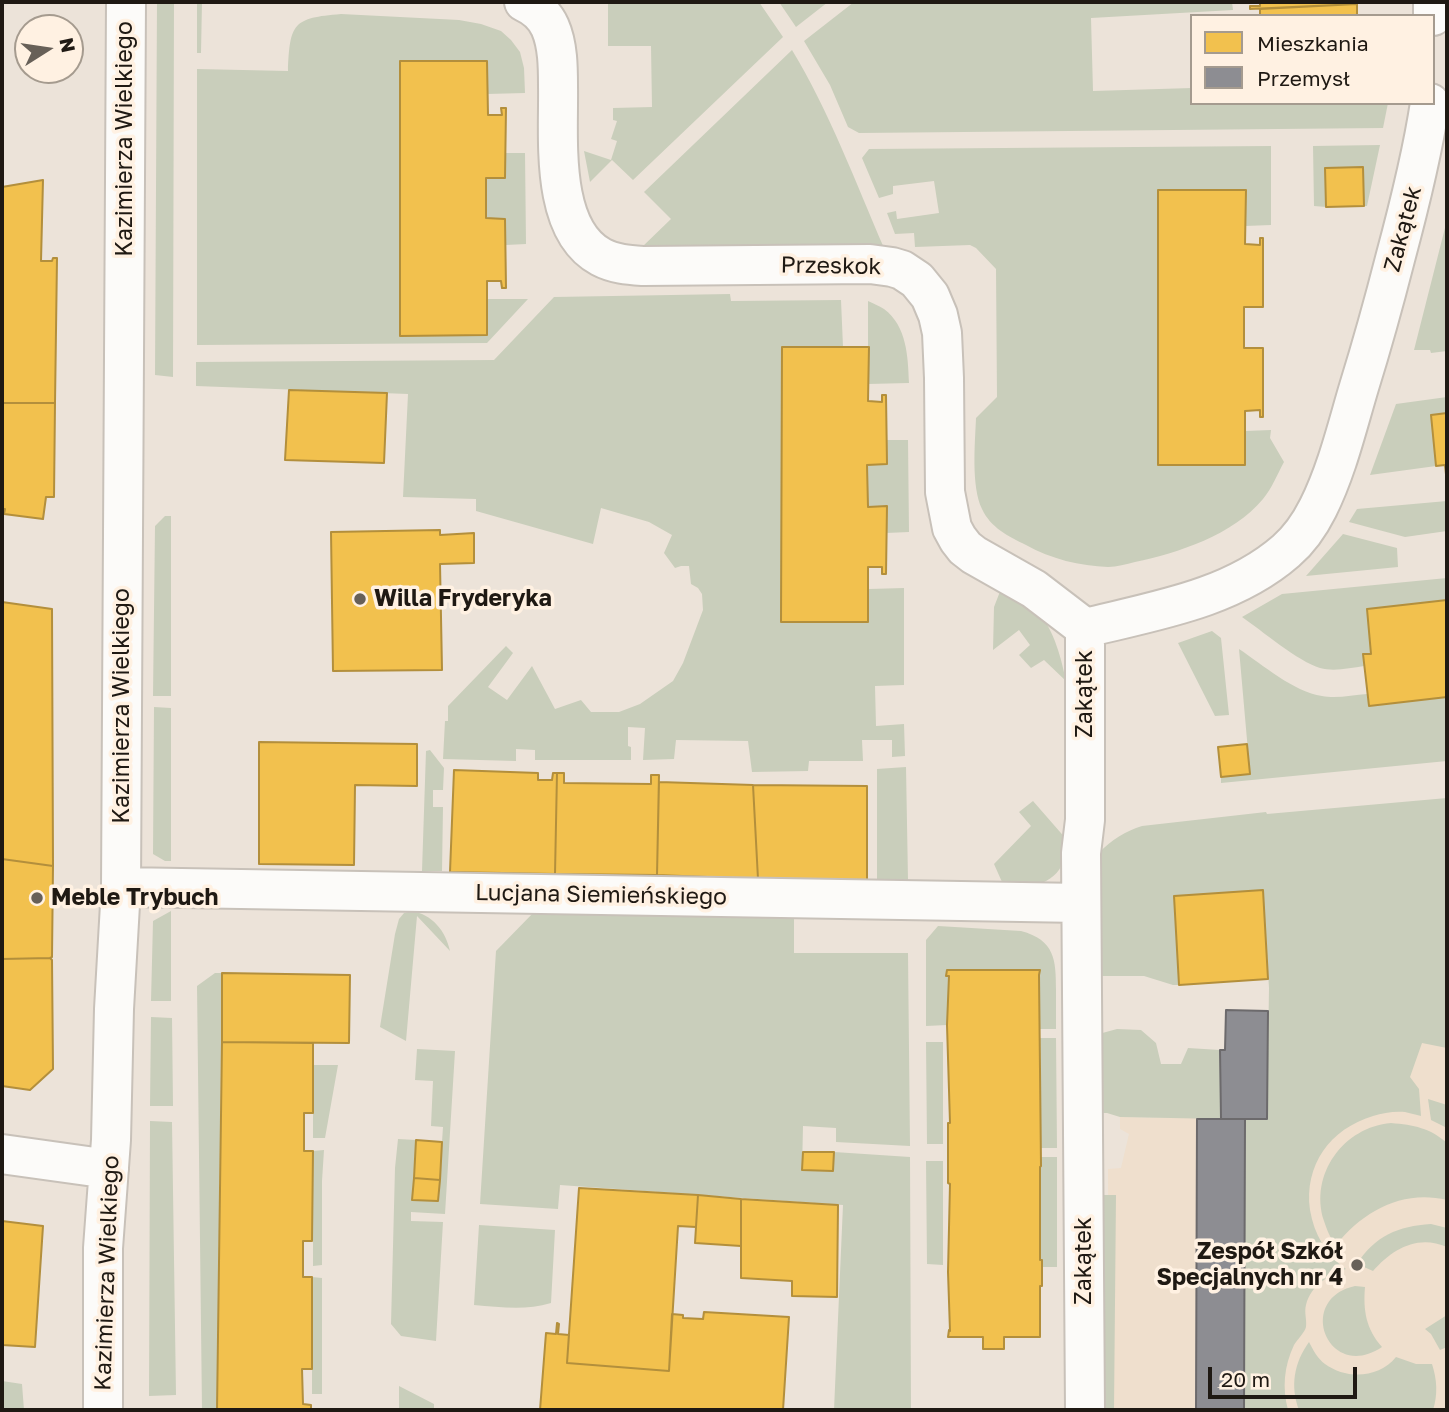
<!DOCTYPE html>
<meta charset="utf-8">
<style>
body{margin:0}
#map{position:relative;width:1449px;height:1412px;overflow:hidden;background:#ece3d9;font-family:"Golos Text",sans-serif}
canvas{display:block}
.frame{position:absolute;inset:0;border:4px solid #1f1913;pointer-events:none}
.legend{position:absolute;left:1190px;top:14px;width:245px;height:91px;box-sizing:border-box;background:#fff1e2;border:2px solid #a59b8f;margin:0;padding:9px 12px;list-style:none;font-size:21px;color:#1f1913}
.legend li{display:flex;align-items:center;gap:14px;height:35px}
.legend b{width:35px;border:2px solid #a59b8f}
.north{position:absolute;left:14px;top:14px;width:70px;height:70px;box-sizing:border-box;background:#fff1e2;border:2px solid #a59b8f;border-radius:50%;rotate:78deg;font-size:19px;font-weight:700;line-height:28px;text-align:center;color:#1f1913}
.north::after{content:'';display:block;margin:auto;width:24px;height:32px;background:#676058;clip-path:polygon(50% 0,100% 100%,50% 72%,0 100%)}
.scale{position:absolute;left:1208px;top:1367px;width:149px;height:32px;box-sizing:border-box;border:4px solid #1f1913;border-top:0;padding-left:9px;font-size:21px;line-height:24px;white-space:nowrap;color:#1f1913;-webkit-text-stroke:5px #fff1e2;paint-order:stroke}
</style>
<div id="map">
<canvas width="1449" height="1412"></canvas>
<div class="frame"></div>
<ul class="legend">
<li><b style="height:19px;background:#f2c14e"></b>Mieszkania</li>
<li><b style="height:19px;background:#8d8d92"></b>Przemysł</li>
</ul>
<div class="north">N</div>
<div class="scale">20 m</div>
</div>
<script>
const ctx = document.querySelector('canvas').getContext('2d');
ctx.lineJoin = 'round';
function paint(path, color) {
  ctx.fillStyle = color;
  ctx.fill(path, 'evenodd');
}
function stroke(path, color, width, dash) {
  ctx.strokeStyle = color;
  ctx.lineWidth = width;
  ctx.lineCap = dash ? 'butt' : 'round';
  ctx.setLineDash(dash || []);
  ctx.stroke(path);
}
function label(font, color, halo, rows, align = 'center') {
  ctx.font = font + ' "Golos Text",sans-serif';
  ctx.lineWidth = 7;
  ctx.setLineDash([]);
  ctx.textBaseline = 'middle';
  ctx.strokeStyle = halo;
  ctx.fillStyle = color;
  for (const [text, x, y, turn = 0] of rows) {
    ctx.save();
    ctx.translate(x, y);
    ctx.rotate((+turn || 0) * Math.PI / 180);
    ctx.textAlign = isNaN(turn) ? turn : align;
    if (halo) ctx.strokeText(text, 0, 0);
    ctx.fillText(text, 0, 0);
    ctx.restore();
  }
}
paint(new Path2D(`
 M1447 990V1410H1109L1108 1169 1121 1168 1129 1134 1120 1129V1117L1267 1119 1268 1011Z`), '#efdfcd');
paint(new Path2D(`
 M157 2H174L173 377 155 375Z
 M197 2H202L201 53H197Z
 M608 2H759L783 37 633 180 612 160 590 182 584 151 611 160 617 141 611 139 617 121 613 120V108L652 107 651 46H608Z
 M779 2H828L796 27Z
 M854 2H1232L1233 10 1091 18 1093 91 1192 88V103H1388L1383 128 859 133 848 127 830 85 804 41Z
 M341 14 459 20 481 24 501 31 511 40 520 52 524 68 525 93 487 94V61L401 336 486 335 487 299H528L487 343 197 345V69L288 71C290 23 293 18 341 14Z
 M792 50C829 111 856 183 884 248L642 247 671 219 644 192Z
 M1380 145 1367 206H1364L1363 168 1326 207 1314 206 1313 146Z
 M1271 146V225L1245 226 1246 191H1158V465H1244L1245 431 1271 430 1270 438 1284 462C1277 475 1272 488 1263 499 1233 535 1178 553 1135 562 1126 564 1117 567 1108 567 1080 566 1051 559 1026 545 1008 536 991 528 982 509 971 486 975 443 976 418L997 397 996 269 976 248 970 245 915 247 914 233 895 234 887 213 896 211 897 219 939 213 934 181 893 186V194L879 198 862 158 869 149Z
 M505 153H525L526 244 506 245 505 219 486 218V178Z
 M1447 220V351L1431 353 1430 350H1414Z
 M730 294 731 301 841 300 843 347 868 621 869 589 904 588V685L875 686 876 726 904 724 905 756 892 757V740H862L863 761H809L808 771 752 772 748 741 676 740 674 759 643 760 645 728 628 727V746L631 747V760H535V750L516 749V761L443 759 445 721H448V706L506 646 513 653 488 687 507 700 532 666 555 709 581 700 591 712H619L640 704 673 681 683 663 703 610 702 594 698 588 691 584 689 566H681L675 568 664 553 672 535 649 522 601 508 593 544 476 511V499L403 497 408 394 196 386V362L494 360 554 297Z
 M868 301C873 303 879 306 884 309 907 326 908 357 909 383L868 384Z
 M1447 397V413L1431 415 1436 466 1370 475 1396 404Z
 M887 440H908L909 532 886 533V507H868L867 465 887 464Z
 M1447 501V531L1405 537 1349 522 1357 509Z
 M165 516H171V696H153L155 526Z
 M1343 534 1397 548 1398 567 1306 576Z
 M1447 578V600L1367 609 1371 654 1363 655 1364 666C1350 668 1334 672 1320 668 1299 662 1261 630 1242 617L1282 594Z
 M1001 589C1013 597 1028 604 1039 614 1054 629 1062 661 1066 681L1044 660 1031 668 1019 655 1030 645 1019 630 993 650 994 607Z
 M1212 631 1221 638 1229 715 1215 716 1178 643Z
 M1239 649C1263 665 1294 692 1322 696 1336 699 1353 695 1367 694L1369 706 1447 697V761L1221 783V777L1250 774Z
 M154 707 171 708V861H165L153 854Z
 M430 750 444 768 443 790H433V807H443L442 871H422L426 751Z
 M906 767 908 880 877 879V769Z
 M1447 798V1048L1422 1043 1410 1077 1419 1089 1421 1116C1416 1115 1410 1113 1405 1112 1394 1111 1383 1113 1373 1116 1330 1129 1304 1165 1310 1210 1314 1234 1326 1255 1346 1269 1329 1275 1311 1285 1306 1305 1304 1312 1307 1320 1306 1327 1305 1332 1297 1340 1294 1345 1284 1366 1282 1388 1288 1410H1244L1245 1119H1267L1269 988 1263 890 1174 896 1179 985H1173L1144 976H1094L1099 853C1111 840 1126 831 1142 826L1266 812 1267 814Z
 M1033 801 1067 840C1066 847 1066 855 1063 862 1055 885 1027 888 1006 891L994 864 1031 826 1019 812Z
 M171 911V1001H151L153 921Z
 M411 911C432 914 446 931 450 951L417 916 406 1041 380 1027 395 934 399 919 404 913Z
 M535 911 794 915V953H908L910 1146 836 1142V1128L803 1126 802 1170 833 1171 834 1152 910 1157 911 1410H834L843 1205 560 1185 558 1209 480 1204 496 951Z
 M938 926 1021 931C1055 940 1056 960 1056 990 1056 1003 1056 1016 1056 1029H1040V970H947V976H949V1003L947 1004V1025L926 1026V940Z
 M215 973H222L217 1410H202L197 986Z
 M151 1017 172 1018 173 1106H150Z
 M1117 1029 1141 1030 1156 1043 1161 1064H1181L1188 1048 1220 1050 1221 1119 1120 1117 1107 1113H1095V1035Z
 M1040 1038H1056L1057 1148H1041Z
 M926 1042H943V1144H927Z
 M417 1049 455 1051 445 1214 411 1212V1221L443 1222 436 1341 401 1336 391 1324 395 1168 398 1139 416 1140 412 1199 438 1201 443 1127 431 1126 433 1081 415 1080Z
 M313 1065H338L325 1138H313Z
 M1428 1099 1447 1105V1128L1431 1120Z
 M150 1121 172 1122 176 1395 149 1396Z
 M1391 1123C1414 1125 1430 1128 1447 1143V1200C1403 1189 1363 1211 1336 1245 1330 1238 1327 1230 1324 1221 1309 1174 1344 1127 1391 1123Z
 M324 1150 322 1181V1265L313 1266V1151Z
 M1041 1157H1057V1267H1041L1042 1260H1040V1167L1041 1166Z
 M926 1161H943V1265L927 1264Z
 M1097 1195H1116L1114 1410H1098Z
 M1431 1224 1447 1228V1247C1418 1234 1392 1249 1373 1271L1357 1264C1375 1236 1398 1226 1431 1224Z
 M479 1225 555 1230 551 1303C525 1311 500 1307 474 1305Z
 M312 1277 322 1278V1394H312Z
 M1355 1286 1365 1287C1363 1310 1366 1329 1382 1347 1328 1383 1295 1299 1355 1286Z
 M1447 1315V1347L1440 1350 1431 1334 1425 1329Z
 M1309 1342C1313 1350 1318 1359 1325 1364 1347 1380 1379 1378 1396 1357L1416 1364H1432C1437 1379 1438 1395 1433 1410H1299C1290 1386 1294 1363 1309 1342Z
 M2 1381 22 1384 24 1410H2Z
 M399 1386 434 1404V1410H399Z`), '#c9cebb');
const homes = new Path2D(`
 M1260 2H1357V4L1250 9V6H1260Z
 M1357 4V16H1260V9Z
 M400 61H487L488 115H502L501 108H506L505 178H486V218L505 219 506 288H502L501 281H487V335L400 336Z
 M1363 167 1364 206 1326 207 1325 168Z
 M43 180 41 261H52L53 258H57L55 403H2V187Z
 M1158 190H1246L1245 244 1260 245V238H1263V307H1244V348H1263V417H1260V410L1245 411V465H1158Z
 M782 347H869L868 401 882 402V395H886L887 464 867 465 868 507 887 506 886 574H882V567H868V622H781Z
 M289 390 387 393 384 463 285 460Z
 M2 403H55L54 497H46L43 519 4 514 5 509H2Z
 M1447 413V484L1445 465 1436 466 1431 415Z
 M440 530V535L474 533V563L440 564 442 670 333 671 331 532Z
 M1447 600V697L1369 706 1363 654H1371L1367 609Z
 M2 602 52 609 53 866 2 859Z
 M259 742 417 744V786L355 785 354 865 259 864Z
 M1247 744 1250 774 1221 777 1218 747Z
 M454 770 538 773V780H552L553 773H557L555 874 450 872Z
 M557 773H564V783L651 784V775H659L657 875 555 874Z
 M659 782 753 785 758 879 657 875Z
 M753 785 867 786V880L758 879Z
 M2 859 53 866 52 957 50 958 2 959Z
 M1263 890 1268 979 1179 985 1174 896Z
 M50 958 52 960 53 1069 30 1090 2 1086V959Z
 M947 970H1040L1039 975 1041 1166 1040 1167V1260H1042V1286H1040V1337H1004V1349H983V1337H948L949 1330 950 1331 948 1272 950 1184 948 1183V1123H950L947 1025 949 976H946Z
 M222 973 350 975 349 1043 222 1042Z
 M222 1042 313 1043V1113H304V1151H313L312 1241H303V1277H312V1369H302L303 1404 311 1405V1410H217Z
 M416 1140 442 1142 440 1180 414 1178Z
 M803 1152H834L833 1171 802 1170Z
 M414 1178 440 1180 438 1201 412 1200Z
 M579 1188 698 1195 696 1227 678 1226 669 1371 567 1363Z
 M698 1195 741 1199V1246L695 1243Z
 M741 1199 838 1205 837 1297 792 1296V1281L741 1278Z
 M2 1221 43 1226 35 1347 2 1345Z
 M704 1312 789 1317 783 1410H540L546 1333 556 1334 557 1323 559 1324 558 1334 569 1335 567 1363 669 1371 672 1314 683 1315V1318L703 1319Z`);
paint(homes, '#f2c14e');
stroke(homes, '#b38f3c', 2);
const industry = new Path2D(`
 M1226 1010 1268 1011 1267 1119H1221L1220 1050H1225Z
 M1197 1119H1245L1244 1410H1196Z`);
paint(industry, '#8d8d92');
stroke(industry, '#6c6a6c', 2);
const minor = new Path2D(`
 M524 2C535 7 545 16 550 27 558 45 558 68 558 86 559 136 549 229 601 257 614 264 629 265 643 266L870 264 892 267 902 270 917 280 930 296 938 315 942 333 944 378 945 492 952 528 958 539 965 548 974 555 1034 589 1085 628
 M1433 2V16
 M1085 628C1154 611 1231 599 1286 551 1300 539 1310 524 1318 508 1337 470 1347 427 1359 387 1372 345 1384 302 1395 259 1409 207 1422 156 1430 103
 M121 887 1081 903
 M2 1154 109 1169
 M103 1410V1248L111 1140 114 1009 121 887 126 2
 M1085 1410 1081 853 1085 820V628`);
stroke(minor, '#c8c1b9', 42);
stroke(minor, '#fcfbf9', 38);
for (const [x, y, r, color] of [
 [360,599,7,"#676058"],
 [37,898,7,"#676058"],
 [1357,1265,7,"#676058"]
]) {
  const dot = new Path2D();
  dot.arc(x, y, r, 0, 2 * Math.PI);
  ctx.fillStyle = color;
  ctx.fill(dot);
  stroke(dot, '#fff1e2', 2.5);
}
label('23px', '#1f1913', '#fff1e2', [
 ["Kazimierza Wielkiego",125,139,-90],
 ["Zakątek",1403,229,-75],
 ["Przeskok",831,266,1],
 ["Zakątek",1085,694,-90],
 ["Kazimierza Wielkiego",122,706,-90],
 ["Lucjana Siemieńskiego",601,895,1],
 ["Zakątek",1084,1261,-90],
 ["Kazimierza Wielkiego",107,1273,-88]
]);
label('bold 23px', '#1f1913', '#fff1e2', [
 ["Willa Fryderyka",374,599],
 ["Meble Trybuch",51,898],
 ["Zespół Szkół",1343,1252,"right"],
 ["Specjalnych nr 4",1343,1278,"right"]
], 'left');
</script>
